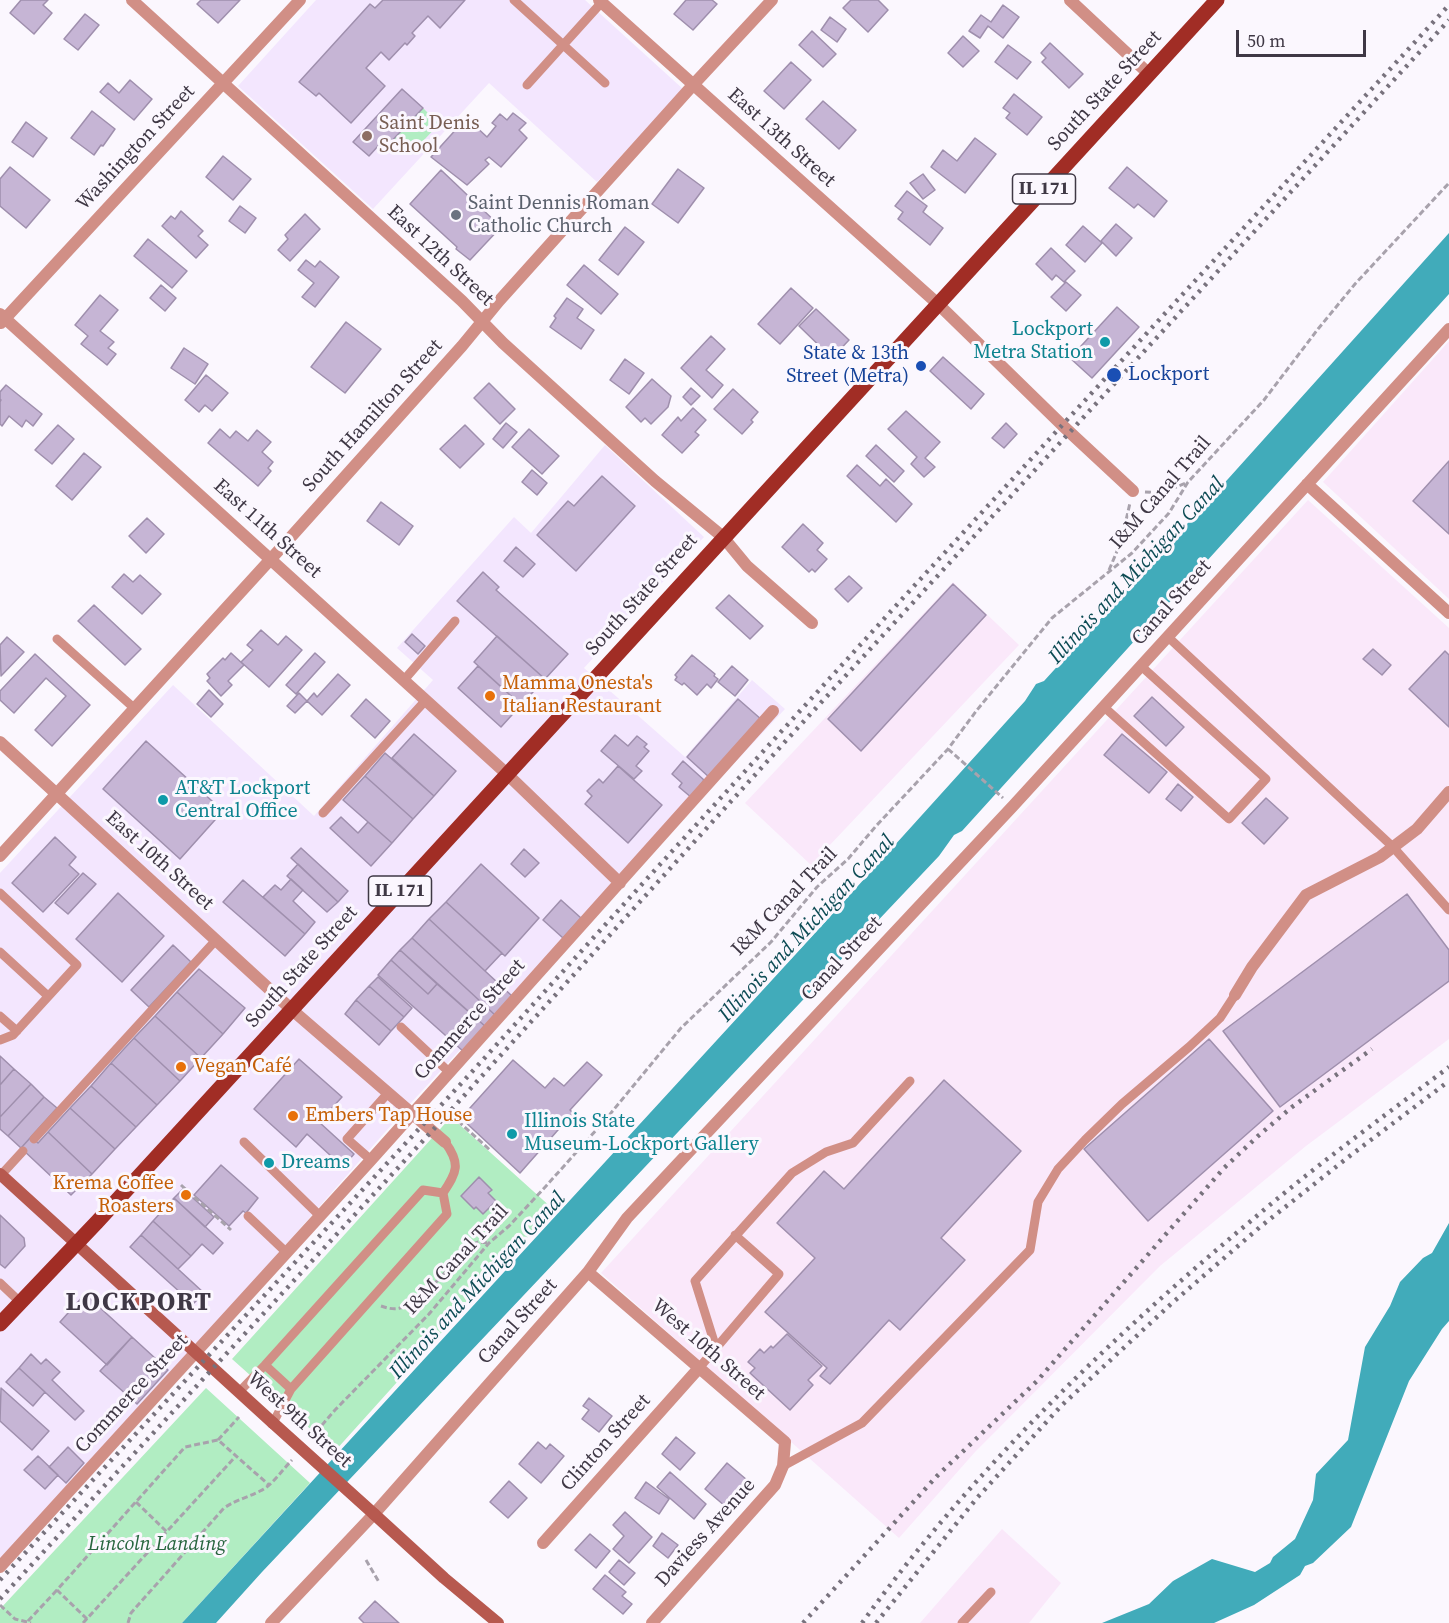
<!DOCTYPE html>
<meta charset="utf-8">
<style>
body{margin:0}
#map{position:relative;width:1449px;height:1623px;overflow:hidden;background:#fbf7fe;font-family:"Source Serif 4",serif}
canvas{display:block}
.scale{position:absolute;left:1236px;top:30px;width:130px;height:27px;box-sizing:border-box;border:3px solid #3f3845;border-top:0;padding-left:8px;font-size:18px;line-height:21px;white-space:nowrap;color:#3f3845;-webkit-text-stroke:4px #fbf7fe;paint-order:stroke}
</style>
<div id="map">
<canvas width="1449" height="1623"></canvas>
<div class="scale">50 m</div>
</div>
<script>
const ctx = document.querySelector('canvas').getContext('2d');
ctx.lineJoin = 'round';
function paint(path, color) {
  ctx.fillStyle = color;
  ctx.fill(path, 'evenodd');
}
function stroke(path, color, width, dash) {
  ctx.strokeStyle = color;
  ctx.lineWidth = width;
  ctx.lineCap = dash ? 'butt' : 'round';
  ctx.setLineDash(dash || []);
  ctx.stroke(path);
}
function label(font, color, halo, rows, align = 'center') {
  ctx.font = font + ' "Source Serif 4",serif';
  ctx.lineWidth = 6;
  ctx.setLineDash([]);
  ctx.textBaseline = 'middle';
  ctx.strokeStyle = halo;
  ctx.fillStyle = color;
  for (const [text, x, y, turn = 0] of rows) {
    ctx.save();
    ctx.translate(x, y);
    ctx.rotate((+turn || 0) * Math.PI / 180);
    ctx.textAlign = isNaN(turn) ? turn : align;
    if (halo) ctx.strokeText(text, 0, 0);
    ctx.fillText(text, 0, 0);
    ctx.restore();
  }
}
paint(new Path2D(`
 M316 0H585L683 89 597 182 489 83 373 209 238 86Z
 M605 445 704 537 584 668 685 757 752 680 785 709 713 786 708 781 409 1105 207 1334 0 1561V873L173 685 314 816 433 680 397 648 514 517 531 533Z`), '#f3e6fe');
paint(new Path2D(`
 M1449 341V599L1323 482Z
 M1308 500 1449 628V1039L1306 1146 1160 1266 975 1452 899 1538 601 1273Z
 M953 582 1019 645 811 865 745 803Z
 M1002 1529 1061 1583 1029 1623H920Z`), '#fae8fa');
paint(new Path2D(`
 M423 108 439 124 410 155 393 140Z
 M451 1117 553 1209 335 1451 232 1359Z
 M206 1388 310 1483 182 1623H0V1609Z`), '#b1edc2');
paint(new Path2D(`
 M1449 233V294L962 831 954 835 939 856 262 1572 216 1623H182L828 919 1025 701 1036 684 1044 681 1228 479Z
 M1449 1223V1321L1442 1329 1409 1381 1351 1527 1313 1563 1305 1566 1300 1575 1254 1605 1214 1623H1102L1149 1604 1173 1581 1212 1559 1255 1572 1270 1563 1273 1557 1295 1539 1313 1500 1316 1474 1348 1440 1365 1347 1390 1306 1400 1282 1423 1258 1432 1253Z`), '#41abba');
const building = new Path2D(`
 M21 0H48L43 5 52 13 34 34 10 13Z
 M201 0H240L218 23 197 4Z
 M383 0H465L440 28 428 16 412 33 415 36 407 45 405 43 389 60 381 52 366 68 385 86 351 123 319 93 316 96 299 82 370 4 375 8Z
 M686 0H712L717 4 693 30 674 14Z
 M851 0H878L888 10 868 32 843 8Z
 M1003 5 1019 17 1003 38 988 26 980 38 969 31 981 15 991 22Z
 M85 14 99 25 78 50 64 39Z
 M830 17 846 29 837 42 821 30Z
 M812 31 836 54 823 67 799 45Z
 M963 36 979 51 963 67 948 53Z
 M1050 43 1083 74 1069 88 1042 62 1046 58 1041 53Z
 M1008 45 1031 62 1017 79 995 62Z
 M791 62 811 80 784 109 764 91Z
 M130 80 152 99 134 120 100 92 108 83 119 93Z
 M402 89 423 108 384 149 379 145 369 156 353 142Z
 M1014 94 1042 117 1027 135 1006 118 1010 113 1003 108Z
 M823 101 856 130 839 149 806 119Z
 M92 111 115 129 103 146 101 145 94 155 71 138Z
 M513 113 526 123 519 130 527 138 501 167 489 157 485 160 489 164 467 185 431 157 460 125 459 120H472L473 124 487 137 496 126 492 123 500 114 507 120Z
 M26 122 47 138 33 157 12 142Z
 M975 138 996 154 965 193 931 167 943 150 957 161Z
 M223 156 251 179 233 200 206 177Z
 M10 167 50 200 26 228 0 206V179Z
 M1127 167 1167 201 1154 217 1138 204 1134 208 1109 188Z
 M678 169 704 188 678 223 652 204Z
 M441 170 501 227 470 260 456 249 457 247 410 204Z
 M923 174 935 190 923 199 910 183Z
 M907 191 927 206 923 212 943 228 930 245 898 219 903 212 895 206Z
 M240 206 256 218 245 233 229 221Z
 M181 211 203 231 198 236 208 245 196 258 162 226 171 216 175 219Z
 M305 214 320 229 290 261 278 250 288 239 285 235Z
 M1116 224 1132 238 1116 256 1101 241Z
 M1083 226 1102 243 1085 262 1066 245Z
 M625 227 644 242 618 275 599 260Z
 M148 239 187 271 172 288 134 256Z
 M1051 248 1075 271 1064 282 1056 275 1052 280 1036 264Z
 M306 260 315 267 320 261 339 277 315 307 302 297 314 283 298 270Z
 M584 265 618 294 601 314 567 285Z
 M1066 282 1081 295 1066 311 1051 297Z
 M161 285 176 298 165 311 150 298Z
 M791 288 813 308 780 344 758 324Z
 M100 295 118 310 100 331 114 342 108 348 116 354 107 365 81 344 88 336 75 325Z
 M567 298 583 309 577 318 594 330 581 349 550 327 556 318 554 316Z
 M1117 307 1139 327 1092 378 1070 358Z
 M816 309 849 340 832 358 799 326Z
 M346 322 381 349 345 393 311 367Z
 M711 336 725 349 706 370 723 385 712 398 681 368Z
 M184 348 208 364 195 384 171 368Z
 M943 357 984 394 971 409 930 371Z
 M625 359 644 373 629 394 610 380Z
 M206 375 228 393 212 411 205 405 199 412 185 400Z
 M652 379 671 396 668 407 651 424 645 418 641 422 626 407Z
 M489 383 515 409 500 424 474 398Z
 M6 385 42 414 33 426 26 420 22 427 9 416 2 426 0 424V402L1 400 0 399V392Z
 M691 388 700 396 691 405 683 397Z
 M733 389 758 412 751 420 753 422 742 434 714 409Z
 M693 408 706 420 695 432 699 435 682 453 662 435 678 417 681 421Z
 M906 411 940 442 925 458 935 467 924 477 911 464 917 457 888 429Z
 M506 423 517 432 503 448 493 439Z
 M1006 423 1017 434 1004 448 992 438Z
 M58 425 74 439 52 464 35 450Z
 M465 425 484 444 460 468 440 449Z
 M220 429 230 438 236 431 248 441 257 430 271 442 262 452 273 462 268 468 271 471 258 486 208 443Z
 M529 429 559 456 542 474 512 447Z
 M876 445 904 471 894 482 866 456Z
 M84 453 101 467 72 500 56 486Z
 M1449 461V534L1413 501Z
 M857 465 880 486 886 479 912 504 896 522 847 476Z
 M532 470 547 483 537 495 522 482Z
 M602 476 635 506 576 571 537 535 568 501 574 506Z
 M381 502 413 526 399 545 367 521Z
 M147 518 164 534 146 553 129 536Z
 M803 524 823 543 817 550 827 559 815 572 812 569 809 572 782 547Z
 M516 547 535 564 523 577 504 561Z
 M483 572 499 587 496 590 568 654 545 679 457 601Z
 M124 574 133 582 140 575 161 594 142 614 112 587Z
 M849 576 862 588 848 602 835 589Z
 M953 584 986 615 861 751 828 719Z
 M729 595 763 626 750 639 716 608Z
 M94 605 141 649 125 665 78 621Z
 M261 630 278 645 286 636 302 650 269 687 241 662 253 650 247 645Z
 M412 634 425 646 418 654 405 642Z
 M497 636 545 679 521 705 474 662Z
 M7 637 24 652 1 676 0 645Z
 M1373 649 1391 665 1382 675 1363 659Z
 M1445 651 1449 655V727L1409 689Z
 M231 653 244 665 228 681 232 685 221 696 207 681 210 678 207 674 223 658 225 660Z
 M315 653 325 662 296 694 286 685Z
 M35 654 90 705 52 746 35 730 66 696 46 678 14 713 0 700V691Z
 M692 655 715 674 714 676 718 679 711 688 707 684 697 695 684 683 682 685 675 680 677 677 675 675Z
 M478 666 521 705 501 727 458 688Z
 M732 666 748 680 735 696 718 682Z
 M338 674 350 685 322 715 307 701 314 693 317 697Z
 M209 690 223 704 211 717 197 704Z
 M299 693 307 701 295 713 287 706Z
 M1152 697 1184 727 1166 746 1134 716Z
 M366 699 390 721 375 738 351 716Z
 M738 699 762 720 710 778 687 757Z
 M414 734 456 771 434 796 392 758Z
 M1122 734 1167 772 1149 793 1104 755Z
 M615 735 628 746 637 736 647 744 644 747 649 751 636 766 642 771 634 779 601 751Z
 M146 741 223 811 180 859 103 789Z
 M385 753 434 796 413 819 365 776Z
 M683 761 704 780 692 798 679 787 682 783 672 774Z
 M618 766 662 805 628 843 585 804 592 796 587 791 599 779 603 783Z
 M365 776 413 819 392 843 343 800Z
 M1178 784 1193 797 1181 811 1166 799Z
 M1266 798 1288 818 1264 844 1242 823Z
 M341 817 358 833 368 822 392 843 371 866 330 828Z
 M55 837 76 857 69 865 79 874 43 912 12 883Z
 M301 848 348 891 338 902 291 858Z
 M524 849 539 863 525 877 511 864Z
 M298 864 338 902 327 912 287 876Z
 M481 864 539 918 505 956 446 902Z
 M83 873 96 884 68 914 55 903Z
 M291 879 303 890 293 901 315 922 305 934 263 897 275 885 281 890Z
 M243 880 305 934 285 956 223 902Z
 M118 893 164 936 122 982 76 939Z
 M1407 894 1449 950V981L1280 1107 1223 1031Z
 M561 900 581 918 563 938 543 920Z
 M446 902 502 953 485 971 429 919Z
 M429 919 512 996 495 1015 412 938Z
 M412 938 495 1015 486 1027 400 950Z
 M173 945 191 962 149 1007 131 990Z
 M400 950 437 984 428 994 391 960Z
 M391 960 428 994 437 984 486 1027 464 1052 378 975Z
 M199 969 245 1008 223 1034 177 992Z
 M378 977 412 1008 404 1017 369 986Z
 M369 986 404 1017 391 1031 356 1000Z
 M177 992 223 1034 201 1058 155 1016Z
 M356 1000 391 1031 379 1045 345 1014Z
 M155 1016 201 1058 180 1081 134 1038Z
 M134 1038 180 1081 157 1105 111 1063Z
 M1209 1039 1273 1111 1148 1221 1084 1149Z
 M0 1056 14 1069 0 1085Z
 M299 1059 342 1097 319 1122 354 1154 343 1167 307 1134 296 1147 254 1109Z
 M513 1060 545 1088 554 1078 564 1086 587 1062 602 1075 570 1110 573 1113 520 1173 461 1118Z
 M111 1063 157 1105 136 1127 91 1086Z
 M14 1069 31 1084 0 1117V1085Z
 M944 1080 1021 1151 941 1238 965 1260 900 1330 889 1320 830 1384 820 1376 827 1368 765 1312 815 1258 777 1223 824 1171 844 1189Z
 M31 1084 44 1097 8 1136 0 1129V1117Z
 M91 1086 136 1127 115 1149 70 1108Z
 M44 1097 57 1108 21 1148 8 1136Z
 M70 1108 115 1149 92 1174 48 1132Z
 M48 1132 92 1174 71 1195 21 1148 31 1137 38 1143Z
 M221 1165 258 1198 246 1213 243 1211 229 1226 194 1195Z
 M479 1177 492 1190 488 1193 496 1201 483 1214 476 1207 474 1209 461 1196Z
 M183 1189 214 1217 205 1227 174 1198Z
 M174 1198 223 1243 213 1254 202 1244 191 1256 153 1221Z
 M0 1215 24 1238 25 1246 5 1268 0 1264Z
 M153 1221 191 1256 178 1269 141 1235Z
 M141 1235 204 1293 193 1304 130 1247Z
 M85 1294 132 1337 107 1365 60 1322Z
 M787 1334 822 1366 808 1380 813 1385 790 1410 750 1373 755 1368 748 1362 760 1349 764 1353 771 1346 773 1348Z
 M132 1337 168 1370 137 1404 100 1371Z
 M31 1354 41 1364 46 1359 60 1372 52 1380 84 1411 75 1420 19 1368Z
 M19 1368 45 1392 33 1406 6 1382Z
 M1 1388 49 1431 32 1450 0 1421Z
 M589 1398 612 1416 599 1432 582 1419 589 1410 583 1406Z
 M676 1437 695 1453 680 1470 662 1454Z
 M538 1442 546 1449 550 1444 564 1456 541 1483 519 1464Z
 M68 1447 84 1463 66 1483 49 1467Z
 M38 1456 58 1475 45 1489 24 1470Z
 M727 1463 747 1480 725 1506 705 1489Z
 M670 1472 706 1504 694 1519 657 1487Z
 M509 1481 527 1498 508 1518 490 1502Z
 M646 1482 669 1499 659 1514 635 1498Z
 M625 1512 652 1537 629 1563 613 1549 624 1536 613 1525Z
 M662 1533 678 1545 668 1558 653 1546Z
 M590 1534 610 1551 596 1568 575 1550Z
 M619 1560 635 1573 624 1585 609 1572Z
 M605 1575 626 1592 622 1596 632 1604 623 1614 593 1589Z
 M375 1601 399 1623H364L359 1618Z`);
paint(building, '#c6b5d5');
stroke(building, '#9f8fad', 1.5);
stroke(new Path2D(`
 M1145 492 1162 493 1188 482
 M1109 570 1121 542 1130 503
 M948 749 1003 798
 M458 1121 491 1151
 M181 1185 231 1230
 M381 1306C387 1308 394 1310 400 1308 421 1303 454 1262 469 1246L478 1242 489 1243
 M310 1439 335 1410 429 1314 489 1243 509 1226 547 1185 606 1119 681 1028 771 942 817 887 848 859 876 826 948 749 977 710 1052 618 1132 553 1169 513 1188 482 1264 400 1318 329 1355 284 1449 183
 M218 1440 239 1417
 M136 1502 167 1532
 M366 1560 379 1582
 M0 1605 15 1619 31 1623
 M87 1619 57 1590 185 1447 218 1440 269 1485
 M28 1621 57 1590
 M83 1623 236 1456
 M128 1623 131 1613 224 1508C237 1499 247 1498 260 1491 273 1485 282 1470 292 1460`), '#a8a2ac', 3, [6, 3]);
stroke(new Path2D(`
 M514 0 605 83
 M527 85 602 2
 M1168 637 1393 847 1449 910
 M57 639 134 708
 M404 680 455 621
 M1104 707 1229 819 1266 779 1141 666
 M323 813 426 700
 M0 893 77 965 13 1035 0 1040
 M0 952 48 996
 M0 1016 17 1031
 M401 1027 449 1072
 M34 1139 216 940
 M244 1142 320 1216
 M371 1160 347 1139 388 1093
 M1 1175 23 1151
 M248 1216 287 1253
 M0 1283 20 1302
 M716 1348 695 1281 792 1173 826 1152 853 1143 910 1081
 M265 1365 291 1389
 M699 1368 779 1274 735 1235
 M239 1392 265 1365 423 1190 443 1193
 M273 1423 291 1389 447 1214 443 1193C457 1172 461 1164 445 1142
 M783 1466 862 1423 1030 1250 1038 1202 1058 1169 1085 1140 1122 1104 1189 1047 1220 1018 1235 995
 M962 1623 991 1592`), '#d18f86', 9);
stroke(new Path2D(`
 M132 0 462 301 503 343 655 481 723 537 747 566 812 623
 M599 0 938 304 1062 425 1133 491
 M1070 0 1149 74
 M0 314 507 774 620 883
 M1 323 300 0
 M1307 484 1449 613
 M0 742 291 1009 445 1142
 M0 856 290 538 462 346 499 301 693 85 772 0
 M1235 995 1252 967 1306 895 1380 857 1417 829 1449 792
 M588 1272 785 1442 783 1466 775 1485 652 1623
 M543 1543 699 1368
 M0 1567 371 1160 773 711
 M271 1623 374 1514 588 1272 627 1218 1013 806 1449 329`), '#d18f86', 12);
stroke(new Path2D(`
 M0 1174 273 1423
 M374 1514 444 1578 498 1623`), '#b7594f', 12);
stroke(new Path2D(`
 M0 1324 97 1222 1217 0`), '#a12d25', 15);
stroke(new Path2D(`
 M0 1580 470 1074 634 893 903 598 1449 5
 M0 1599 432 1131 793 733 1449 20
 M803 1623 937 1476 1037 1381 1224 1168 1258 1136 1292 1107 1372 1049
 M862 1623C970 1473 1110 1338 1252 1220 1315 1166 1383 1117 1449 1067
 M876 1623 977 1498 1061 1406 1171 1304 1260 1227 1351 1155 1449 1081`), '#78727d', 4.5, [3, 6]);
stroke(new Path2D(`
 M273 1423 374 1514`), '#b7594f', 12);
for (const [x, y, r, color] of [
 [367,136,6,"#8d6e63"],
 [456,215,6,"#6b7280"],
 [1105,342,6,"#0f9aa8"],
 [921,366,6,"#1a4fb4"],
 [1114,375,8,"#1a4fb4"],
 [490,696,6,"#e8710a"],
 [163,800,6,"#0f9aa8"],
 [181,1067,6,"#e8710a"],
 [293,1116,6,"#e8710a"],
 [512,1134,6,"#0f9aa8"],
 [269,1163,6,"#0f9aa8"],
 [186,1195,6,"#e8710a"]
]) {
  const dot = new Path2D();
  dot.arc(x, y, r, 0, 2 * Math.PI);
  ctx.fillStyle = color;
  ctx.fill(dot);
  stroke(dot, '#fbf7fe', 2);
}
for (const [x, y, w] of [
 [1044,189,63],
 [400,891,63]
]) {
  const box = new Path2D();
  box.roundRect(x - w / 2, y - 15, w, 30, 4.5);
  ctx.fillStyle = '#fbf7fe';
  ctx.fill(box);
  stroke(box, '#3f3845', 1.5);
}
label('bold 18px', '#3f3845', null, [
 ["IL 171",1044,189],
 ["IL 171",400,891]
]);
label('20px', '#3f3845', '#fbf7fe', [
 ["South State Street",1105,91,-47],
 ["East 13th Street",781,138,42],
 ["Washington Street",136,148,-47],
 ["East 12th Street",440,256,43],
 ["South Hamilton Street",373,416,-48],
 ["I&M Canal Trail",1161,493,-49],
 ["East 11th Street",267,529,42],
 ["South State Street",642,595,-48],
 ["Canal Street",1172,603,-48],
 ["East 10th Street",159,861,42],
 ["I&M Canal Trail",785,902,-46],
 ["Canal Street",842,959,-47],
 ["South State Street",302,967,-48],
 ["Commerce Street",470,1020,-48],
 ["I&M Canal Trail",457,1260,-47],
 ["Canal Street",518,1322,-48],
 ["West 10th Street",708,1350,41],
 ["Commerce Street",132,1394,-47],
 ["West 9th Street",299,1420,42],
 ["Clinton Street",606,1443,-48],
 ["Daviess Avenue",706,1533,-48]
]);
label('20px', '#785e54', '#fbf7fe', [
 ["Saint Denis",379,124],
 ["School",379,147]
], 'left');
label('20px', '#5b616d', '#fbf7fe', [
 ["Saint Dennis Roman",468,204],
 ["Catholic Church",468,227]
], 'left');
label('20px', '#0d838f', '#fbf7fe', [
 ["Lockport",1093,330,"right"],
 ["Metra Station",1093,353,"right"],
 ["AT&T Lockport",175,789],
 ["Central Office",175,812],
 ["Illinois State",524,1122],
 ["Museum-Lockport Gallery",524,1145],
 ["Dreams",281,1163]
], 'left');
label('20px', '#164399', '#fbf7fe', [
 ["State & 13th",909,354],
 ["Street (Metra)",909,377],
 ["Lockport",1128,375,"left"]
], 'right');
label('20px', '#c56008', '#fbf7fe', [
 ["Mamma Onesta's",502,684],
 ["Italian Restaurant",502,707],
 ["Vegan Café",193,1067],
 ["Embers Tap House",305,1116],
 ["Krema Coffee",174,1184,"right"],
 ["Roasters",174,1207,"right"]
], 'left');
label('italic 20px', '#27653e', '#fbf7fe', [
 ["Lincoln Landing",157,1545]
]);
label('italic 21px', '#0e4c55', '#fbf7fe', [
 ["Illinois and Michigan Canal",1137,571,-47],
 ["Illinois and Michigan Canal",807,929,-47],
 ["Illinois and Michigan Canal",478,1286,-47]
]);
ctx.letterSpacing = '1.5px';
label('bold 26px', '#3f3845', '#fbf7fe', [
 ["LOCKPORT",139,1303]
]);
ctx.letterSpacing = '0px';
</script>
